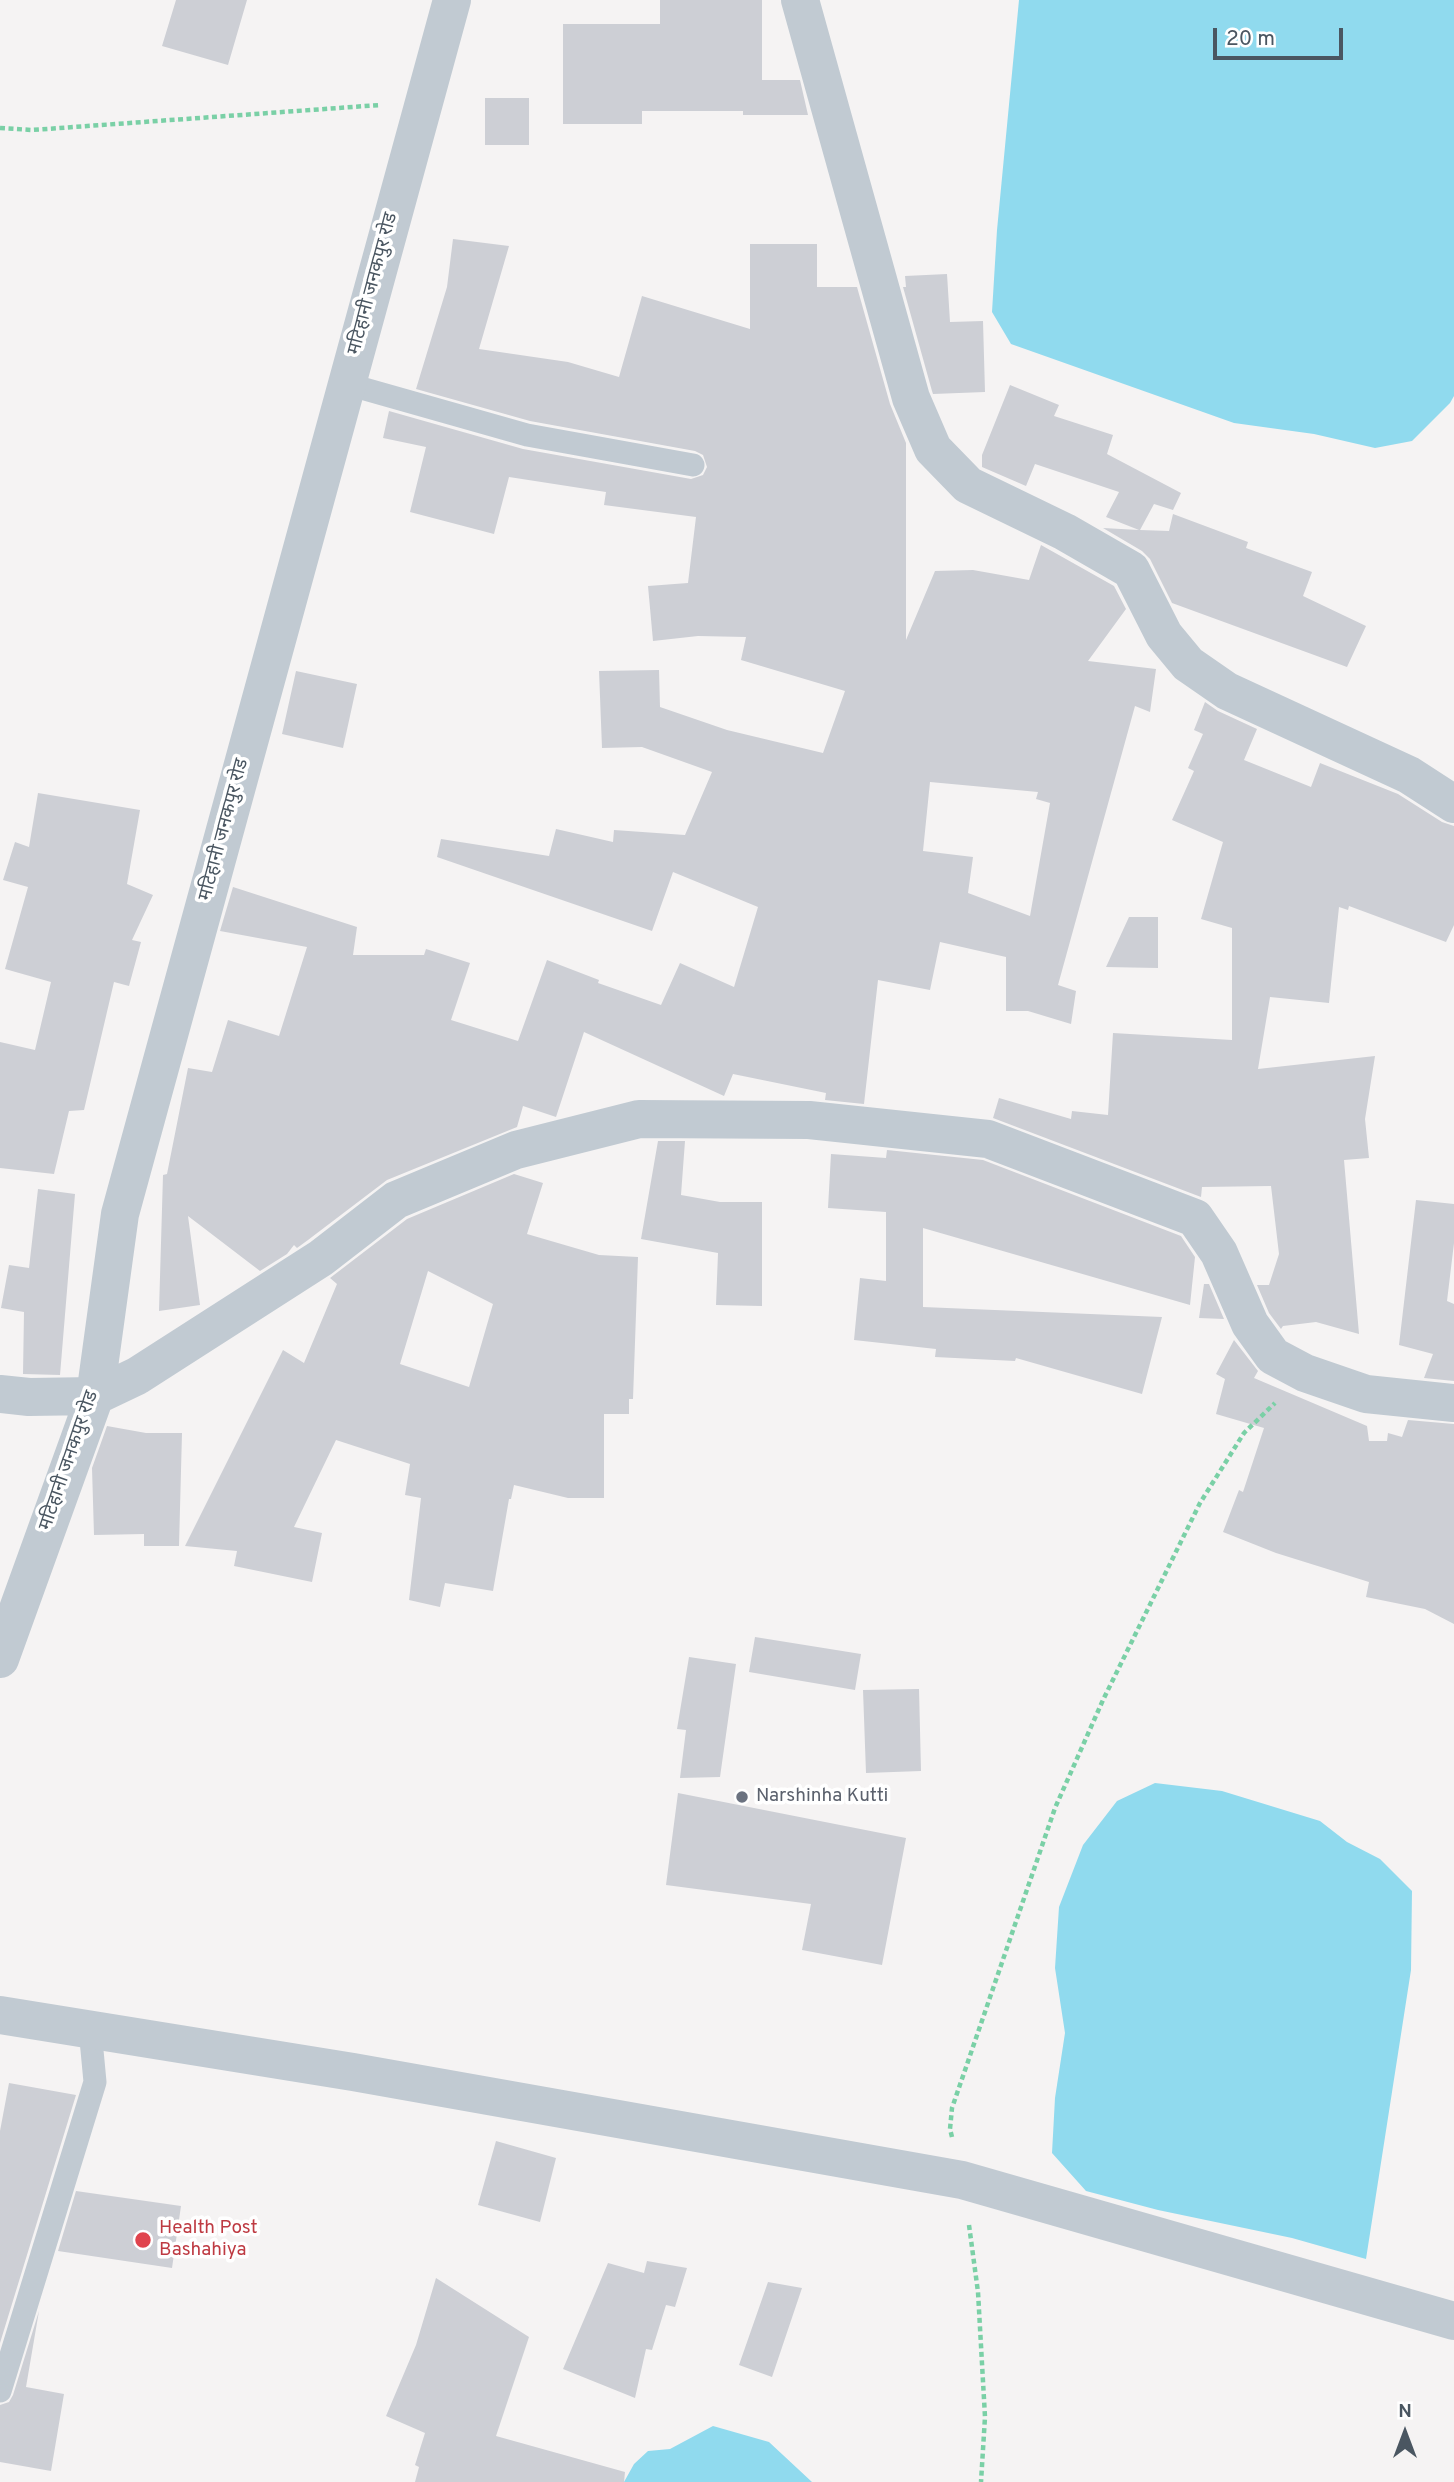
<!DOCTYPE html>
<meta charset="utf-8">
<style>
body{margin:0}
#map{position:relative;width:1454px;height:2482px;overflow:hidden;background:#f5f3f3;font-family:Overpass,sans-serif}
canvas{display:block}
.north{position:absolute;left:1370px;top:2398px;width:70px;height:70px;-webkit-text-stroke:5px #fff;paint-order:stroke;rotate:0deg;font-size:19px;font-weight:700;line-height:28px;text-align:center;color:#4a5661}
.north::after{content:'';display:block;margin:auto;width:24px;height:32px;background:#4a5661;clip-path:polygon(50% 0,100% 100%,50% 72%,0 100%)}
.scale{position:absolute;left:1213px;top:28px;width:130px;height:32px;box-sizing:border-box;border:4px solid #4a5661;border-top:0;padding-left:9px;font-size:21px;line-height:24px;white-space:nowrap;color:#4a5661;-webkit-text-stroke:5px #fff;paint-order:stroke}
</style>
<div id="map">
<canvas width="1454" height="2482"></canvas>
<div class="north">N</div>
<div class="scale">20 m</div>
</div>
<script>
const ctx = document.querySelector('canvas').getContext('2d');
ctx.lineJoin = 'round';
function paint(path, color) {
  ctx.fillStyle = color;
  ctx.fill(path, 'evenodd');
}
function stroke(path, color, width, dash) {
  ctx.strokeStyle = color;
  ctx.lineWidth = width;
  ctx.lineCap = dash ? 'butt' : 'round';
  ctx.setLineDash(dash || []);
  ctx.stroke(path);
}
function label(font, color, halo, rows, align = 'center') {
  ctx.font = font + ' Overpass,"Noto Sans Devanagari",sans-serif';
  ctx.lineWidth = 7;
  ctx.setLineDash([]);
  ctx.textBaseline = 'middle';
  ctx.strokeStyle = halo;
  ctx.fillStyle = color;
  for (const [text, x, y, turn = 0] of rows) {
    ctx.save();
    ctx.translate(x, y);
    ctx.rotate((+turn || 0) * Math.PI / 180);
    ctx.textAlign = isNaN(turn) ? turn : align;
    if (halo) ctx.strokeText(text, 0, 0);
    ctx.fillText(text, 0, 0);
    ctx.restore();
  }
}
paint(new Path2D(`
 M1019 0H1454V396L1450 403 1412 441 1375 448 1314 434 1234 423 1011 344 992 312 997 230Z
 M1155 1783 1222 1791 1320 1821 1347 1842 1380 1859 1412 1891 1411 1970 1366 2259 1292 2238 1158 2210 1086 2191 1052 2153 1055 2098 1065 2033 1055 1968 1059 1907 1083 1845 1117 1801Z
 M713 2426 769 2442 812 2482H624L634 2464 648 2451 670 2449Z`), '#90daee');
paint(new Path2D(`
 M176 0H247L228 65 162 46Z
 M660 0H762V80H800L808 115H743V111H642V124H563V24H660Z
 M485 98H529V145H485Z
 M453 239 509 246 479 349 568 362 619 377 642 296 750 329V244H817V287H857L890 404 906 443V640L935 571 973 570 1029 580 1041 545 1114 586 1126 609 1088 661 1156 669 1150 712 1135 706 1058 985 1076 991 1071 1024 1028 1011H1006V957L940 942 930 990 878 980 864 1104 825 1100 826 1093 733 1074 724 1096 584 1032 556 1117 523 1106 517 1127 387 1180 308 1240 297 1248 294 1245 287 1254 260 1271 188 1216 200 1305 159 1311 163 1175 167 1174 188 1068 212 1072 228 1020 279 1036 307 947 220 931 233 887 357 927 353 955H424L426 949 470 963 451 1020 518 1041 547 960 599 980 598 983 661 1005 680 963 734 987 758 907 673 872 652 931 437 857 441 839 549 856 556 829 613 842 614 830 685 835 712 772 642 747 602 748 599 671 659 670 660 707 727 730 823 753 845 691 741 660 746 637 698 636 653 641 648 586 688 583 696 517 604 505 606 492 509 477 494 534 410 512 426 447 383 438 389 411 523 449 691 479 703 475 707 467 703 455 695 451 530 421 416 389 447 287ZM930 782 1038 792 1036 799 1050 803 1030 916 968 893 973 857 923 851Z
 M947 274 950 322 983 321 985 392 933 394 932 391 903 287H906L905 276Z
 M1010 385 1059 405 1054 416 1113 435 1107 454 1181 493 1173 510 1154 504 1140 530 1169 531 1173 514 1248 542 1246 548 1312 572 1303 596 1366 626 1347 667 1172 603 1150 559 1142 551 1103 528 1139 530 1106 517 1119 492 1035 464 1026 486 982 467V455Z
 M296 671 357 684 343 748 282 734Z
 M1205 702 1218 711 1257 729 1244 760 1311 787 1320 763 1398 794 1442 822 1454 826V925L1446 942 1349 906 1348 910 1339 907 1329 1003 1270 997 1258 1069 1375 1056 1365 1119 1369 1158 1344 1160 1359 1334 1316 1322 1283 1326 1281 1329 1269 1313 1257 1285H1269L1279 1254 1271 1186 1202 1187 1201 1197 993 1118 999 1098 1071 1119 1072 1111 1108 1115 1113 1033 1232 1040V928L1201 919 1223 842 1172 820 1194 771 1188 768 1203 734 1194 730Z
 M38 793 140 810 127 884 153 895 132 940 141 942 129 986 114 982 84 1110 69 1111 54 1174 0 1168V1042L35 1050 51 982 5 969 28 887 3 880 15 842 29 847Z
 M1129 917H1158V968L1106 967Z
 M658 1141H685L681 1195 720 1202H762V1306L716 1305 718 1253 641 1239Z
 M887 1150 983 1160 1181 1236 1195 1257 1190 1305 923 1228V1307L1162 1317 1142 1394 1016 1358 1015 1361 935 1357 936 1349 854 1340 860 1278 886 1281V1212L828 1208 831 1154 886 1158Z
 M514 1174 543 1183 527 1234 599 1255 638 1257 633 1399H629V1414H604V1498H568L514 1485 511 1499H509L493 1591 445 1583 440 1607 409 1600 421 1498 405 1495 410 1464 336 1440 294 1527 322 1533 312 1582 234 1566 237 1551 185 1546 283 1350 304 1363 337 1284 330 1278 407 1219ZM428 1271 493 1304 469 1387 400 1364Z
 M38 1189 75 1194 60 1375 23 1374 24 1312 1 1308 9 1265 29 1268Z
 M1416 1200 1454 1204V1243L1447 1301 1454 1304V1381L1424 1378 1433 1354 1399 1345Z
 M1204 1284H1209L1224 1319 1199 1318Z
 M1234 1340 1258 1371 1254 1378 1367 1426 1369 1441H1387L1388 1433 1402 1437 1408 1420 1454 1424V1624L1425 1609 1366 1597 1369 1582 1276 1553 1223 1532 1239 1490 1243 1492 1264 1428 1216 1414 1225 1379 1216 1374Z
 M107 1426 146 1433H182L179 1546H144V1534L94 1535 92 1468Z
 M755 1637 861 1654 855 1690 749 1672Z
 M689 1657 736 1664 720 1777 680 1778 686 1730 677 1729Z
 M919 1689 921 1771 866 1773 863 1690Z
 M678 1793 906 1838 882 1965 802 1950 811 1904 666 1885Z
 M9 2083 76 2095 0 2343V2131Z
 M496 2141 556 2158 540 2222 478 2205Z
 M76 2191 181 2206 172 2268 58 2251Z
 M647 2261 687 2268 675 2307 666 2305 652 2350 646 2349 635 2398 563 2369 608 2263 644 2273Z
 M436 2278 529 2337 496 2436 625 2472 624 2482H415L419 2467 415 2465 425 2433 386 2416 416 2345Z
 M768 2282 802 2288 772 2377 739 2365Z
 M39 2311 26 2387 64 2394 51 2471 0 2462V2405L9 2402 13 2395Z`), '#cdcfd5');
stroke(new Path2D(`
 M0 128 32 130 380 105
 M952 2137 950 2129 952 2108 1055 1808 1103 1700 1200 1503 1244 1433 1275 1403
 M969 2225 978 2292 985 2417 981 2482`), '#7ad0a6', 4.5, [5, 3.5]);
stroke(new Path2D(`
 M347 384 527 435 693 465
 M0 2391 95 2082 90 2029`), '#c1cad2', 23);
stroke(new Path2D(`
 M800 0 911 398 933 449 968 485 1065 532 1131 570 1164 635 1188 664 1227 691 1409 775 1454 804
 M0 1394 29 1397 95 1396 137 1376 321 1258 396 1200 516 1150 639 1119 809 1120 988 1139 1195 1218 1219 1253 1250 1324 1273 1356 1305 1373 1366 1394 1454 1403
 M0 1659 95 1396 120 1214 452 0
 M0 2015 353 2072 962 2180 1454 2321`), '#c1cad2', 38);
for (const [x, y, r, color] of [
 [742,1797,7,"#6b7280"],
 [143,2240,9,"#e0444e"]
]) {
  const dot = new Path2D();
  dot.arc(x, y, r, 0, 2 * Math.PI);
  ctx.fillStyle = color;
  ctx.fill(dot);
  stroke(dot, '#fff', 2.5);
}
label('19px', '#4a5661', '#fff', [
 ["मटिहानी जनकपुर रोड",374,284,-75],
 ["मटिहानी जनकपुर रोड",225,830,-75],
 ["मटिहानी जनकपुर रोड",70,1461,-71]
]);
label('19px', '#5b616d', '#fff', [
 ["Narshinha Kutti",756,1797]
], 'left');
label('19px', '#be3a42', '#fff', [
 ["Health Post",159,2229],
 ["Bashahiya",159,2251]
], 'left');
</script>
